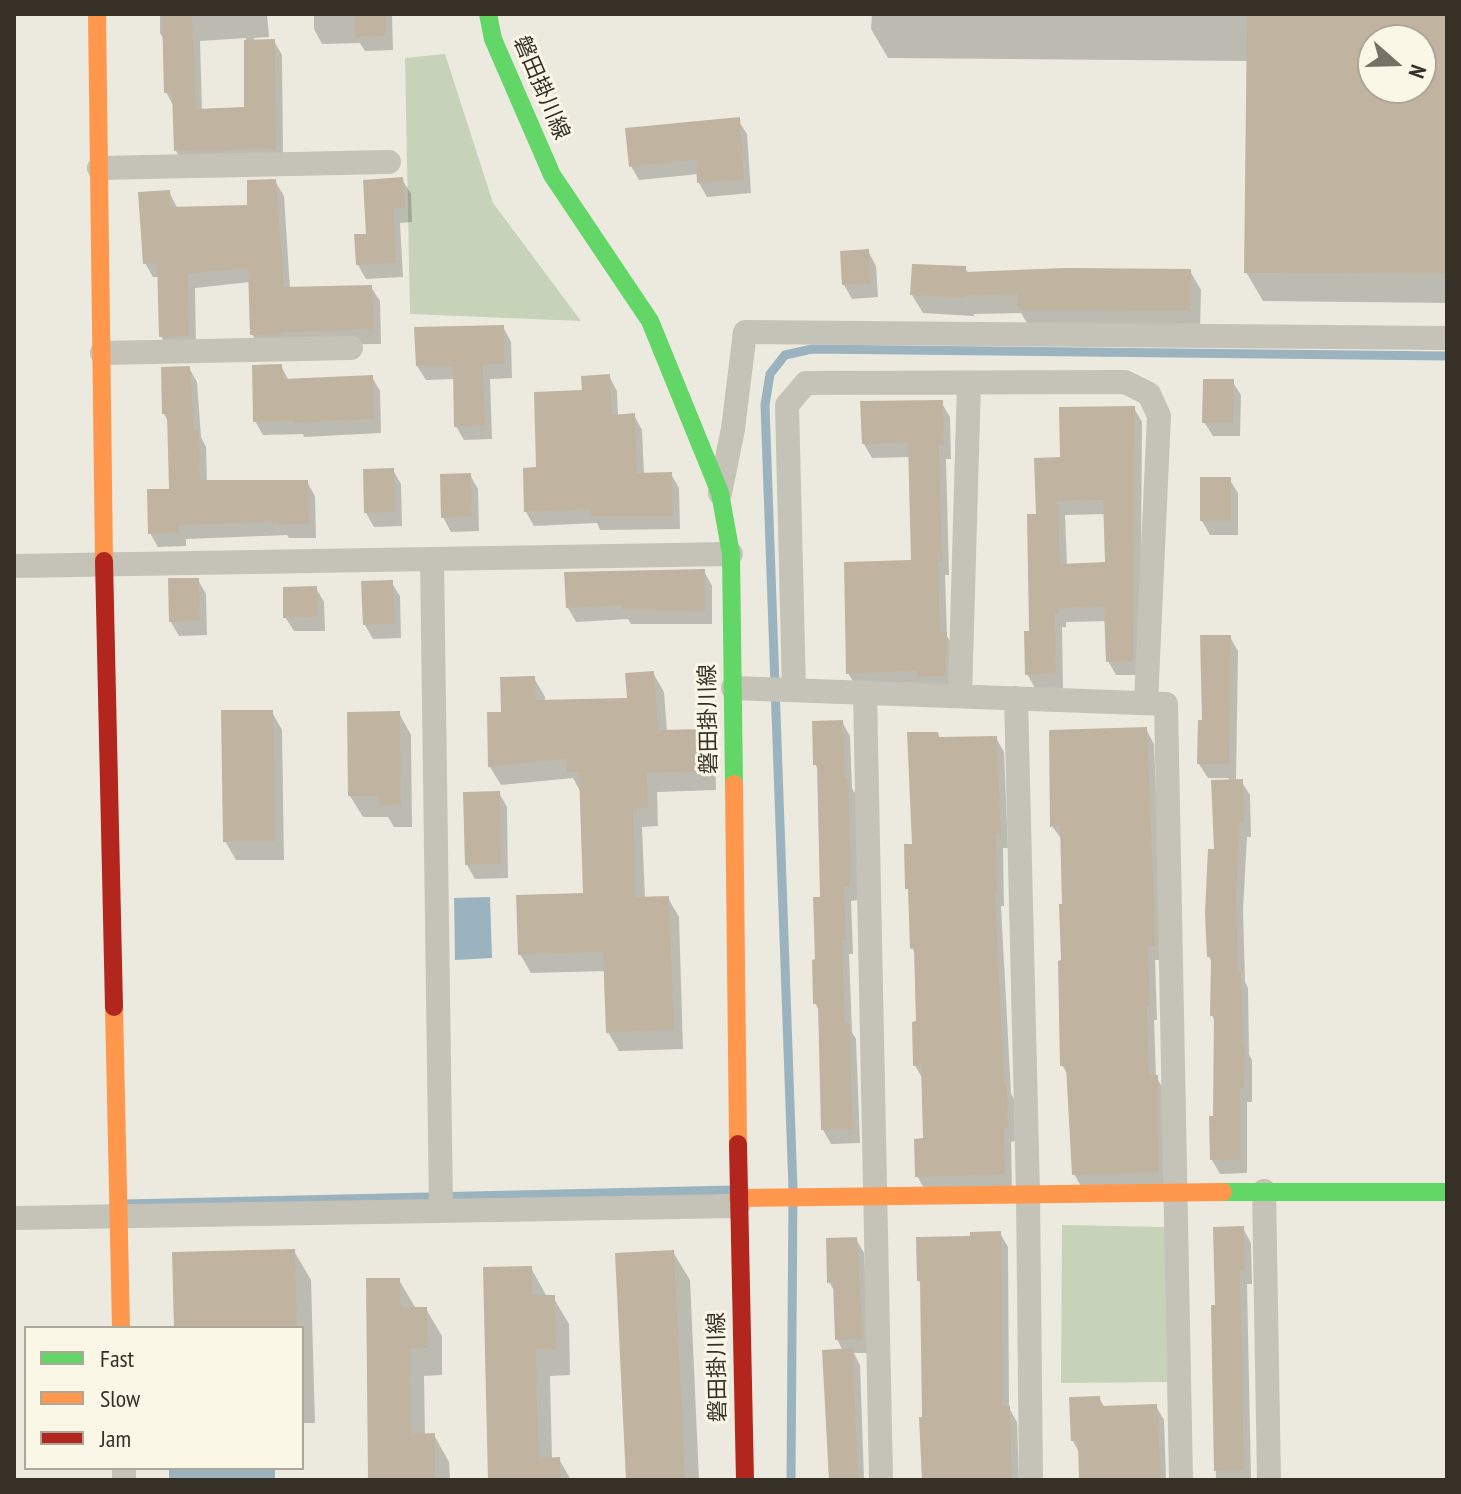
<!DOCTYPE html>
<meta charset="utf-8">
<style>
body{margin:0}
#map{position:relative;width:1461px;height:1494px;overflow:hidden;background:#eceadf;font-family:"PT Sans Narrow",sans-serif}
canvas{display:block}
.frame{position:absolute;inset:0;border:16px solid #363027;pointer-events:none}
.legend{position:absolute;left:24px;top:1326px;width:280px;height:144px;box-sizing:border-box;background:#faf7e6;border:2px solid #aca79a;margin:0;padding:10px 14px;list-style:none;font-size:24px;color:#363027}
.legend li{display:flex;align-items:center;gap:16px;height:40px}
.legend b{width:40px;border:2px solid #aca79a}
.north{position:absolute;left:1357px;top:24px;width:80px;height:80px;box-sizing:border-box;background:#faf7e6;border:2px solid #aca79a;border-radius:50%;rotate:110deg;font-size:22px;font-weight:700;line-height:32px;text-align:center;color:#363027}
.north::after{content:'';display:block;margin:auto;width:28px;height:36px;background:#767167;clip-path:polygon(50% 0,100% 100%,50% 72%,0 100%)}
</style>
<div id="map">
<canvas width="1461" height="1494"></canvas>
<div class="frame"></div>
<ul class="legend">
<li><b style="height:10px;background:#63d668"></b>Fast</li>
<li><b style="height:10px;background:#ff974d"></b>Slow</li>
<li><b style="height:10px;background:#b3261e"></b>Jam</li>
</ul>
<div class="north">N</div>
</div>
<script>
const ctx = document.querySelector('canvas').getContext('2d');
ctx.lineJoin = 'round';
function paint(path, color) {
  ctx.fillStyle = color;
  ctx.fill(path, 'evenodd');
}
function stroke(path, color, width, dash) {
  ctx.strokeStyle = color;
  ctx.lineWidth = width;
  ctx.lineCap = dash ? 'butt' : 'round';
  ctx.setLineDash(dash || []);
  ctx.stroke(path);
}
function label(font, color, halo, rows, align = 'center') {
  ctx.font = font + ' "PT Sans Narrow","Noto Sans JP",sans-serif';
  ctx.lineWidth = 6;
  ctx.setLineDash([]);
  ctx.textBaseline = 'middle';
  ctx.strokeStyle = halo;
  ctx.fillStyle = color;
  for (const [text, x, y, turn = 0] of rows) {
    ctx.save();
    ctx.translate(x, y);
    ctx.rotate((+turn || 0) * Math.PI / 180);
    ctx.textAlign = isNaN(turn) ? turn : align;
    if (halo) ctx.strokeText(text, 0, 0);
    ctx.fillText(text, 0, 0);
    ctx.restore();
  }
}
paint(new Path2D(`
 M445 54 493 203 581 321 410 314 405 58Z
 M1062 1225 1165 1227 1167 1382 1061 1383Z`), '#c6d3b8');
paint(new Path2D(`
 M490 897 492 958 455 960 454 898Z
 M169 1468H275V1480H169Z`), '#9bb3be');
paint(new Path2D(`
 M160 14H267L269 37 254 38V42L274 41 282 55 283 163 184 165 176 151 174 107 166 92 164 40 160 33ZM246 38V109L202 111 200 41Z
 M314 14H392L393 50 365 51 360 43 322 44 314 29Z
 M872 14H1447V303L1263 301 1246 272 1248 61 888 58 871 29ZM1373 40H1421V88H1373Z
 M738 120 747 134 751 193 707 197 699 183V174L639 180 631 166Z
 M402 179 411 194 412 222 400 223 403 277 366 279 358 265 368 236Z
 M275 181 284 196 290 289 371 287 380 301 381 344 288 345 260 349 252 334 250 282 195 288 196 350H169L161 336 159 277H153L145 263 169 192 178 209 250 207Z
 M868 251 876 266 878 297 852 299 844 285Z
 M965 268 969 274 1190 271 1201 290 1200 328H1030L1021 313 974 314V316L923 313 912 295Z
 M503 327 511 342 512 378 490 379 492 439 464 440 456 426 455 379 426 380 417 366Z
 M281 366 289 381 372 377 380 391 381 433 304 437 303 434 263 435 255 421Z
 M189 368 197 382 201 437 206 447 207 482H307L315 496 316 538H289L287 535 186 539V546L158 547 150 533 171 491 169 423 164 414Z
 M609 376 617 391 618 416 634 415 642 430 644 474H671L679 488 680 529 600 530 597 523 534 526 526 512 538 469 584 392Z
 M1232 381 1241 395 1240 436H1213L1204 422Z
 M941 402 950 417 951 459H946L949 575H945L947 636 954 648 953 690 856 687 848 673 913 562 910 457 872 458 864 444Z
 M1134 408 1142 422 1140 675H1116L1108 661 1107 621 1066 622V627H1062L1063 688H1035L1027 674 1038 516ZM1106 514 1107 564 1067 565 1065 515Z
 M393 470 401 484 402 526 374 527 366 513Z
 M470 475 478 489 479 531 451 532 443 517Z
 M1229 479 1238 493V535H1210L1202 521Z
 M704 571 712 586V624H631L628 619 576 622 568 608Z
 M198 580 206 594 207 635 179 636 171 622Z
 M391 582 400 596 401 638 373 639 365 625Z
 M316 588 324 602 325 631H294L285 617Z
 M1230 637 1238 651 1236 781H1241L1250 795 1251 837H1247L1243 910 1245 982 1248 988 1249 1054 1252 1060V1102H1247V1173L1220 1174 1212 1160 1215 1118 1216 1022 1212 1016 1213 964 1209 957 1216 851 1229 778H1208L1199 764 1204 722Z
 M653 673 664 692 667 731H705L715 749 716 790 657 792 658 826 642 827 645 899 668 898 679 917 683 1049 619 1051 608 1032 606 971 531 973 520 954 585 895 580 791 573 778 501 785 490 767 503 714 534 678 545 697V702L629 700Z
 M272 712 282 730 284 860H236L225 841Z
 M399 713 411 735 412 827H394L388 817H363L350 796Z
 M842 722 850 736 852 788 856 795 858 900 851 901 853 954H849L852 1032 856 1039 860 1143 831 1144 823 1130 820 1012 815 1003 822 899 819 771 815 764Z
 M1146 729 1154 744 1163 960H1155L1157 1020H1154L1156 1077 1165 1091 1166 1187 1082 1188 1074 1174 1069 1077 1062 1065V840L1052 826Z
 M937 734 941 739 996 738 1004 752 1008 848H1003L1004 906H1001L1011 1094 1014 1099 1015 1141 1011 1142 1012 1189 925 1190 917 1176 925 1140 923 1080 915 1065 918 1023 916 955 912 948 914 846Z
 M499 793 507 807 508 878 475 879 467 865Z
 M1243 1228 1251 1243 1252 1284H1247L1251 1480H1216L1213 1307H1217Z
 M1000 1233 1008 1247 1009 1408 1017 1422 1019 1480H924L922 1286 919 1281 972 1238Z
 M856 1239 864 1253 870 1353H854L860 1365 864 1480H830L843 1351 837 1339 835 1292 829 1282Z
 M294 1251 311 1280 315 1423H302V1328H176Z
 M673 1252 690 1280 699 1480H628Z
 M531 1268 546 1295 553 1297 569 1324 570 1375 550 1376 552 1459H559L571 1480H490Z
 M399 1280 415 1307 426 1309 442 1336V1375L424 1376 425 1435H434L449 1462 450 1480H370Z
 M1099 1398 1105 1408 1156 1406 1164 1420 1166 1480H1081L1080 1454 1073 1441Z`), '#0003');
stroke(new Path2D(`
 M124 1204 733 1190
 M791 1480 793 1189 765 405 770 374 785 355 812 349 1447 356`), '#9bb3be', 9);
paint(new Path2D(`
 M162 14H192L196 109 244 107V40L275 39 276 149 174 151 172 93H164Z
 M354 14H385L386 36 355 37Z
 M1247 14H1447V274L1244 273ZM1373 40H1421V88H1373Z
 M740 117 744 180 697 183 696 160 629 167 625 128Z
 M403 177 405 208 393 209 396 263 356 265 354 234H366L363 180Z
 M276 179 284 287 372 285 374 330 281 332V334L250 335 248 268 188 274 189 336 159 337 157 263 143 264 138 192 170 190 171 207 247 205V180Z
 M869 249 871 284 842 285 840 251Z
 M912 264 966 266V272L1065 268 1191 269 1190 311 1018 310 1017 294 965 296 964 298 910 295Z
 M504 325 505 364 483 365 485 426 454 427 453 366H416L414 327Z
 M282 364 283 379 373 375 374 419 294 423V421L253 422 252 365Z
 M190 366 194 431 199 430 200 480H308L309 524 279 525 278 522 179 525V533L148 534 147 489H169L167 414H162L161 367Z
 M610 374 612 415 635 413 637 473 672 472 673 516H590V509L524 512 523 468 536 467 534 392 582 390 581 376Z
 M1203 379H1234L1233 423H1202Z
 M943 400 944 445H939L942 561H938L940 632H947L946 676 917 677V671L846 674 844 562 911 560 908 443 862 444 860 401Z
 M1135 406 1133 661 1106 662 1104 607 1059 608V613L1055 614 1056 674 1025 675 1024 631H1029L1027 514H1036L1034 458 1060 457 1059 407ZM1103 500 1105 562 1060 564 1058 501Z
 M394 468 395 512 364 513 363 469Z
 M471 473 472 517 441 518 440 474Z
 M1200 477H1231V521H1200Z
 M705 569V611L621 610V605L566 608 564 572Z
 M168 578H199L200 621 169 622Z
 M393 580 394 624 363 625 361 581Z
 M317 586 318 617 283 618V587Z
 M1200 635H1231L1229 764H1197L1198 720H1202Z
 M654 671 658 730 706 729V772L647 773 648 808 633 809 635 897 669 896 674 1030 606 1033 603 952 518 955 516 895 583 893 579 772H567V759L488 767 487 712H501L500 677 535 676 536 700 627 698 625 673Z
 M221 710H273L275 842H223Z
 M400 711 401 805 379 806V796H348L347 712Z
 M843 720 845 779H849L850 887H844L846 940H842L845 1023H849L853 1130H821L818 1004H813L812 960 815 959 813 897H820L817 765H813L812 721Z
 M1147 727 1156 947H1148L1150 1006H1147L1149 1075H1158L1159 1173 1072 1175 1066 1066H1060L1058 961 1061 960 1059 904H1062L1060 826 1050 827 1049 730Z
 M907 732H938L939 737 997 736 1001 834H996L997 892H995L1004 1083H1007L1008 1128H1004L1005 1175 915 1177 914 1139 923 1138 921 1065 913 1066 912 1022 916 1021 914 948 910 949 908 889H905L904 844H912Z
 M1243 779 1244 823H1240L1236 894 1238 972H1241L1242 1044H1245L1244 1088H1240V1160H1210L1209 1116H1213L1214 1016H1210L1211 957H1207L1205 913 1208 849H1214L1211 780Z
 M500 791 501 864 465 865 463 792Z
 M1244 1226 1245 1271H1240L1244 1470 1214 1471 1211 1305H1215L1213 1227Z
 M1001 1231 1002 1406H1010L1012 1480H922L919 1417H922L920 1281H917L916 1237 970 1236V1232Z
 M857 1237 863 1339 835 1340 833 1282 827 1283 826 1238Z
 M295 1249 297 1328H174L172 1252Z
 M674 1250 685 1480H626L615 1253Z
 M532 1266V1295H555L556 1349H536L538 1458 560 1457 561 1480H488L483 1267Z
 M366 1278H400L401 1307H427L428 1348 410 1349 411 1434 435 1433V1480H368Z
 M853 1348 858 1480H829L822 1350Z
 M1100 1396 1101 1406 1157 1404 1161 1480H1079L1078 1441H1071L1069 1397Z`), '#c0b4a0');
stroke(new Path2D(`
 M99 168 389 162
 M102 353 351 348
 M720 493 733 429 745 332 1447 338
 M432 559 441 1210
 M14 566 731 554
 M733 688 1166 704 1181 1480
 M794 690 787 405 806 383 1125 382 1149 394 1159 416 1146 703
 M865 693 881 1480
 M960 696 969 383
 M1016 698 1028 1194 1031 1480
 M1264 1191 1269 1480
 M14 1218 738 1206
 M124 1468V1480`), '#c5c2b8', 24);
stroke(new Path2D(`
 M488 14 493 39 552 175 650 321 720 493 731 554 734 784
 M1223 1192H1447`), '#63d668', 18);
stroke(new Path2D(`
 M97 14 104 561
 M734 784 738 1144
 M114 1007 121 1328
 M738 1198 1223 1192`), '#ff974d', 18);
stroke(new Path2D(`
 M104 561 114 1007
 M738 1144 745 1480`), '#b3261e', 18);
label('22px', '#363027', '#faf7e6', [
 ["磐田掛川線",541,88,67],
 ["磐田掛川線",709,719,-91],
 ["磐田掛川線",718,1367,-91]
]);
</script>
